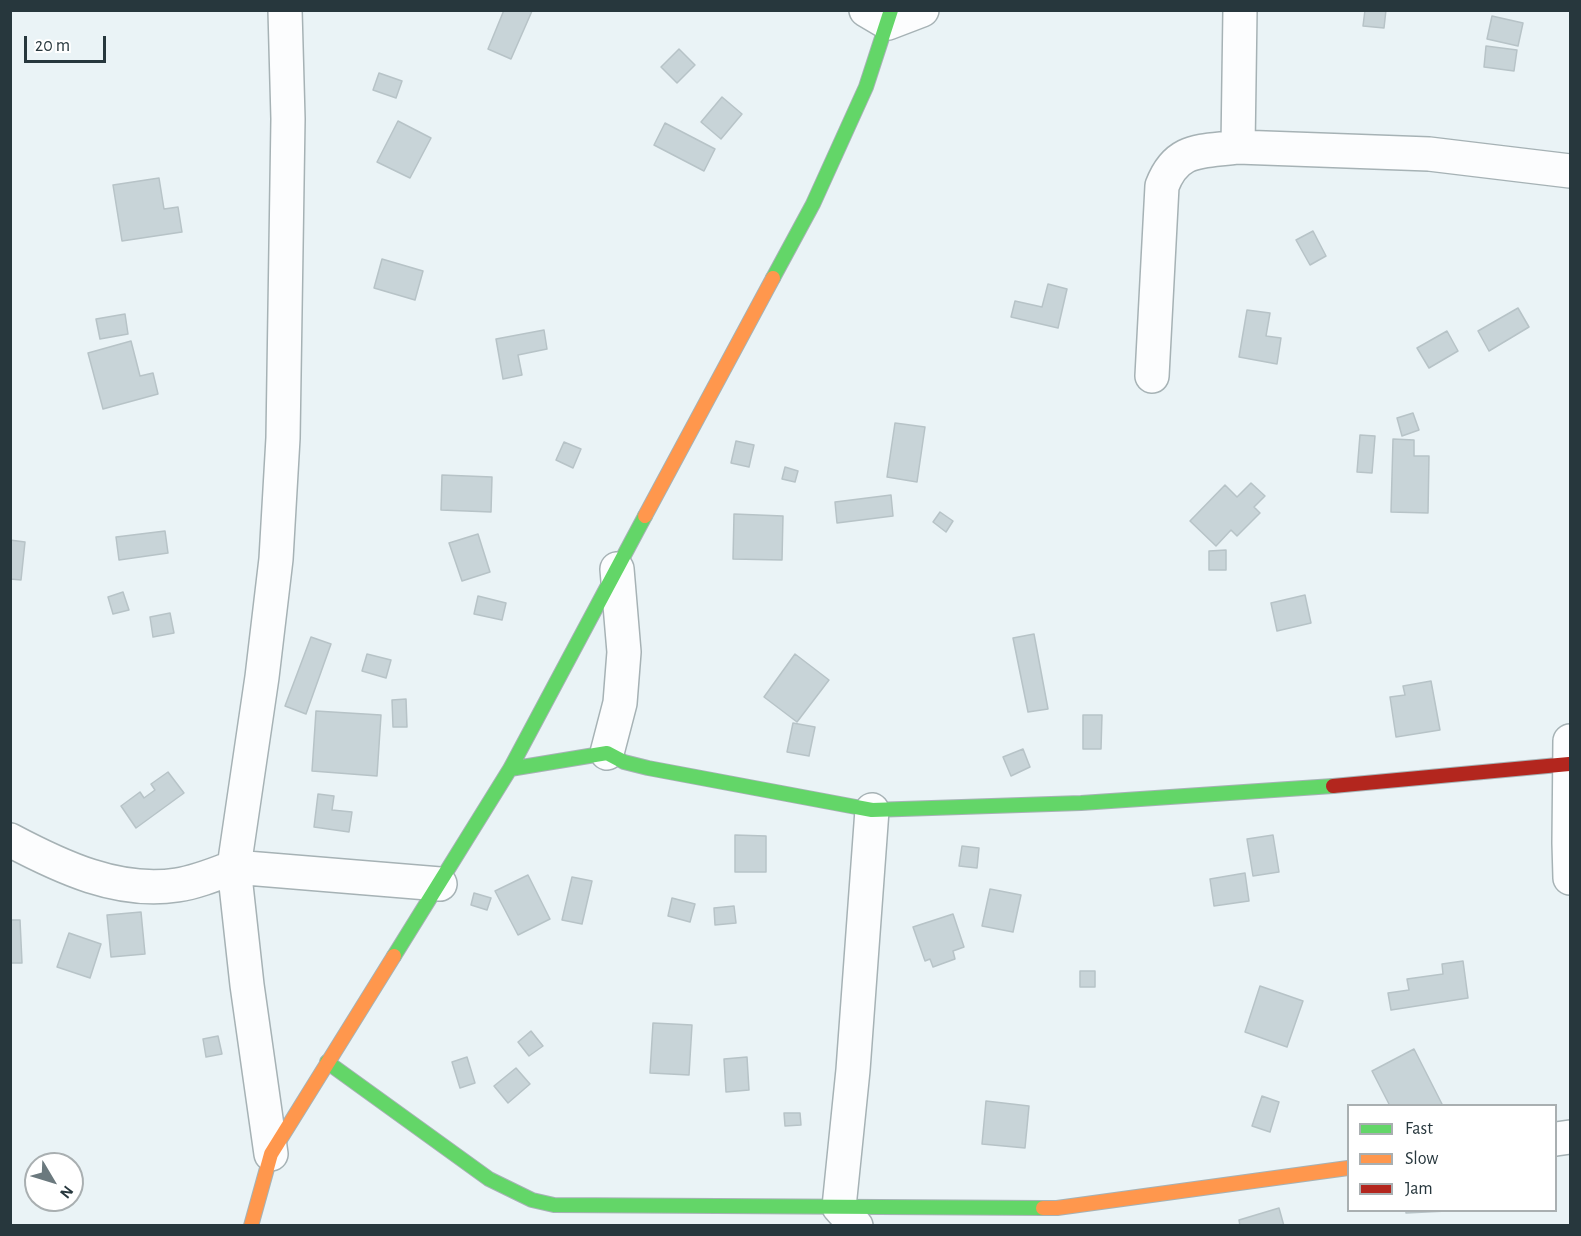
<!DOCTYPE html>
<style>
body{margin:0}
#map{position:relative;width:1581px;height:1236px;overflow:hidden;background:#eaf3f6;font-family:"Alegreya Sans",sans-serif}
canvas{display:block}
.frame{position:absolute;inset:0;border:12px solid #27373d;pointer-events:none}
.legend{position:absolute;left:1347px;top:1104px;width:210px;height:108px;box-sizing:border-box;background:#fff;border:2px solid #a9afb1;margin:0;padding:8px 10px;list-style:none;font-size:18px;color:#27373d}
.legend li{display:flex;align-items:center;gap:12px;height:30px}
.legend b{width:30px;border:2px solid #a9afb1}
.north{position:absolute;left:24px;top:1152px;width:60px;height:60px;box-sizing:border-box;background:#fff;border:2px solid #a9afb1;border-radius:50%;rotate:128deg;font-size:16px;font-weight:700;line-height:24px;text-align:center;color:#27373d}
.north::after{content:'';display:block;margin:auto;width:21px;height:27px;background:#6b797e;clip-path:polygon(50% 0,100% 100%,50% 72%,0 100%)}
.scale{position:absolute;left:24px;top:36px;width:82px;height:27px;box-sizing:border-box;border:3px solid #27373d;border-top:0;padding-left:8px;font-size:18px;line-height:21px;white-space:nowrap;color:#27373d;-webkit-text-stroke:4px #fff;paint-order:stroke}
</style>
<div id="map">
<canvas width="1581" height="1236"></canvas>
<div class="frame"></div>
<ul class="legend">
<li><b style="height:8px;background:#63d668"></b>Fast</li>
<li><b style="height:8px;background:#ff974d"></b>Slow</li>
<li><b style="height:8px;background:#b3261e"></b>Jam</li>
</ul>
<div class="north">N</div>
<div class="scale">20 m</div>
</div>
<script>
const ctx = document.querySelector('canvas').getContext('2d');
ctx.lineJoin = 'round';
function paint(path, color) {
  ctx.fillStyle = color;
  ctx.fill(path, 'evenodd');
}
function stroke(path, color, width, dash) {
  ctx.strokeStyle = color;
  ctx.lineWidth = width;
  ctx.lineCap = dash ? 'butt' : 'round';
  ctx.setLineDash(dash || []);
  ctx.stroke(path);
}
const building = new Path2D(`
 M504 10 532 11 511 59 488 49Z
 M1365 10H1386L1384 28 1363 26Z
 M1492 16 1523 23 1518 46 1487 39Z
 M1486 46 1517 50 1514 71 1484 67Z
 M679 49 695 65 677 83 661 67Z
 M379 73 402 81 396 98 373 90Z
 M722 97 742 114 721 139 701 122Z
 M398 121 431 138 410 178 377 162Z
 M665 123 715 149 704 171 654 145Z
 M159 178 164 209 178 207 182 232 122 241 113 185Z
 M1313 231 1326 256 1310 265 1296 240Z
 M382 259 423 271 415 300 374 288Z
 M1048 284 1067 289 1058 328 1011 317 1015 301 1042 307Z
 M1518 308 1529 327 1489 351 1478 331Z
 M1247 310 1270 313 1266 336 1281 338 1277 364 1239 357Z
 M125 314 128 334 100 339 96 319Z
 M544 330 547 349 518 355 522 375 503 379 496 339Z
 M1447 331 1458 351 1429 368 1417 348Z
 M131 341 140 376 153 373 158 394 103 409 88 353Z
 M1413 413 1419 430 1402 436 1397 418Z
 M895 423 925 427 917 482 887 477Z
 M1360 435 1375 436 1372 473 1357 472Z
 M1393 439 1414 440V456H1429L1428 513 1391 512Z
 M736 441 754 445 749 467 731 463Z
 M564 442 581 449 573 468 556 460Z
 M785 467 798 471 795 482 782 479Z
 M442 475 492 477 491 512 441 510Z
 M1251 483 1265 496 1254 507 1260 513 1237 536 1231 530 1216 546 1190 521 1225 485 1237 497Z
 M891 495 893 516 837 523 835 502Z
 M940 512 953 521 946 532 933 522Z
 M734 514 783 516 782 560 733 559Z
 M165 531 168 553 119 560 116 537Z
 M478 534 490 572 462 581 449 543Z
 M10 540 25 542 21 580 10 579Z
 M1226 550V570H1209V551Z
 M123 592 129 610 113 614 108 597Z
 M1305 595 1311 623 1277 631 1271 603Z
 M478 596 506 603 502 620 474 614Z
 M170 613 174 633 153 637 150 617Z
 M1034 634 1048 709 1028 712 1013 638Z
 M311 637 331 644 306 714 285 706Z
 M367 654 391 660 386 678 362 671Z
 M795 654 829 680 797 722 764 697Z
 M1431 681 1440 730 1396 737 1390 697 1405 695 1403 686Z
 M406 699 407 727H393L392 700Z
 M316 711 381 715 377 776 312 771Z
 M1083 715H1102L1101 749H1083Z
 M793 723 815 727 809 756 787 752Z
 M1023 749 1030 767 1011 776 1003 757Z
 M168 772 184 793 136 828 121 806 140 792 144 798 155 790 151 784Z
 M318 794 334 796 332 810 352 812 349 832 314 827Z
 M735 835 766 836V872H735Z
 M1273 835 1279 872 1253 876 1247 839Z
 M962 846 979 848 977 868 959 866Z
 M1245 873 1249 901 1214 906 1210 879Z
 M528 875 550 919 518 935 495 891Z
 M572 877 592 881 582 924 562 920Z
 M990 889 1021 895 1013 932 982 926Z
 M474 893 491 898 487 910 471 905Z
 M672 898 695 904 690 922 668 916Z
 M734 906 736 923 715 925 714 908Z
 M141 912 145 954 111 957 107 915Z
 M953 914 964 947 953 951 955 959 933 967 930 959 925 961 913 927Z
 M10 920H20L22 963H10Z
 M69 933 101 944 90 978 57 967Z
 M1463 961 1468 998 1391 1010 1388 993 1409 990 1407 979 1443 974 1442 964Z
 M1080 971H1095V987H1080Z
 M1260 986 1303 1001 1287 1047 1245 1032Z
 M653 1023 692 1025 689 1075 650 1073Z
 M531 1031 543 1046 529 1056 518 1042Z
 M218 1036 222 1054 206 1057 203 1039Z
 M1414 1049 1443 1106H1390L1372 1071Z
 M467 1057 475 1083 460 1088 452 1062Z
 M747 1057 749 1090 726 1092 724 1059Z
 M516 1068 530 1084 508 1103 494 1086Z
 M1262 1096 1279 1102 1270 1132 1252 1126Z
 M986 1101 1029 1106 1025 1148 982 1144Z
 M784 1113H800L801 1125 785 1126Z
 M1279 1208 1284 1226H1240L1239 1220Z
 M1406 1210H1447V1211L1406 1213Z`);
paint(building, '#c8d4d8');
stroke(building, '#b7c3c7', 1.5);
const street = new Path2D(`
 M285 10 288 119 283 438 276 559 262 677 234 867 440 884
 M866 10 888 23 922 10
 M1240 10 1238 147 1429 154 1570 171
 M1152 376 1162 186C1177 147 1201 152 1238 147
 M1570 741 1569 843 1570 878
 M607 753 620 703 624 652 617 569
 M10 840C61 867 118 894 177 885 197 882 216 874 234 867L247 985 271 1154
 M1556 1139 1570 1137
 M856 1226 839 1207 853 1070 872 810`);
const fast = new Path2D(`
 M773 278 813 204 866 87 891 10
 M510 769 607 753 624 762 648 768 872 810 1081 803 1333 786
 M394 956 510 769 645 516
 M327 1062 489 1179 532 1200 554 1205 1043 1208`);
const slow = new Path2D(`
 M645 516 773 278
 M1043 1208H1057L1348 1168
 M251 1226 271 1154 394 956`);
const jam = new Path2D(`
 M1333 786 1569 764`);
stroke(street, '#a6b2b5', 36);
stroke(fast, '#a6b2b5', 16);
stroke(slow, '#a6b2b5', 16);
stroke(jam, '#a6b2b5', 16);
stroke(street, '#fcfdfe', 33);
stroke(fast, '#63d668', 14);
stroke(slow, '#ff974d', 14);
stroke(jam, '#b3261e', 14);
</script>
